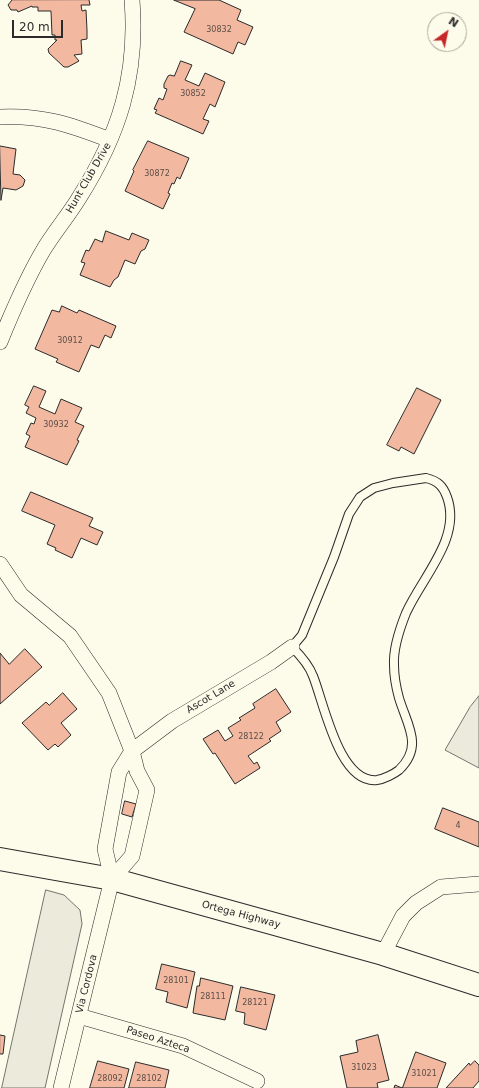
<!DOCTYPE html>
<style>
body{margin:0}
#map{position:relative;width:479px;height:1088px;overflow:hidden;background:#fdfbea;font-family:"DejaVu Sans",sans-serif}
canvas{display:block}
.north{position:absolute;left:427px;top:12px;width:40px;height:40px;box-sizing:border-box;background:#fdfbea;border:1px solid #a9a89e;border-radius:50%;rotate:33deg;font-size:11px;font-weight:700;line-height:16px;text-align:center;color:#2b2b2b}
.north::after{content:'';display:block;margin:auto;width:14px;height:18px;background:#c62828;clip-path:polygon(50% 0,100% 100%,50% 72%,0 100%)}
.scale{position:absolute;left:12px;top:20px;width:51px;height:18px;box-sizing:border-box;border:2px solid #2b2b2b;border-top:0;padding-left:5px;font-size:12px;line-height:14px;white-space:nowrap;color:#2b2b2b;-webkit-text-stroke:3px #fdfbea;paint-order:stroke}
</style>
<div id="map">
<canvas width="479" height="1088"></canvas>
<div class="north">N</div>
<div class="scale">20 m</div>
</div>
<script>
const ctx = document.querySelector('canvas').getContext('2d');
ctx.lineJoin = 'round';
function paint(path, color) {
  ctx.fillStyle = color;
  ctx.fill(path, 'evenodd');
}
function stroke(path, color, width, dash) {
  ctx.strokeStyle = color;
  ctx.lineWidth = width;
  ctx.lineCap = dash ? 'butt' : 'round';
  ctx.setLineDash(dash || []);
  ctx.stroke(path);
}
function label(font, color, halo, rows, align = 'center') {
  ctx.font = font + ' "DejaVu Sans",sans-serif';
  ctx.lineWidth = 3;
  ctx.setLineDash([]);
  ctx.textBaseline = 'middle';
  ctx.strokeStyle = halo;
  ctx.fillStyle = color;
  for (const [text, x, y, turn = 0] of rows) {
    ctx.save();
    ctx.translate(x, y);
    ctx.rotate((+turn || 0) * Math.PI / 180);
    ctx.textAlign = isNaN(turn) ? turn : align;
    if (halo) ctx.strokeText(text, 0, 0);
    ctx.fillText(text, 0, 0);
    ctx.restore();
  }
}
const green = new Path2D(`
 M479 696V768L445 750 470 707Z
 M46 890 64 895 80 910 82 924 45 1088H2Z`);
paint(green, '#ecebdb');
stroke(green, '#74746e', 1);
const building = new Path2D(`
 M89 0 90 5H81L82 11 86 10 87 30V39L81 40 82 54 74 55 79 61 68 67H64L49 53 48 49 57 40H55V35H52L51 11H38V7H32V6L18 12 17 10H11L8 5 12 0Z
 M174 0H219L241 10 237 20 253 27 245 45 238 42 233 54 184 32 195 9Z
 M181 61 192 65 185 80 199 86 205 73 225 82 215 107 210 104 203 119 209 121 203 134 155 113 157 110 154 109 159 98 163 100 167 89 164 88V84L168 76 170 75 174 76Z
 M148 141 189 158 180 179 177 177 174 184 172 183 168 193 170 194 163 209 125 191 134 171 133 170Z
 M0 146 16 149 13 174 20 175 25 180 23 186 16 190 3 188 1 200Z
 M106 231 129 240 132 233 149 240 145 249 141 251 135 264 125 260 118 277 114 280 110 287 80 275 85 263 81 262 86 250 89 251 95 239 102 242Z
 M62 306 77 313 79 310 116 326 111 338 105 335 99 348 91 345 79 372 56 362 58 359 35 349 52 310 59 312Z
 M34 386 46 391 39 407 55 414 61 399 82 408 75 422 84 426 77 440 79 441 67 465 25 447 30 436 26 434 31 423 34 424 36 418 26 413 29 407 25 405Z
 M417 388 441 400 414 454 401 447 399 451 387 445Z
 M31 492 93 518 89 526 103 532 97 545 81 538 72 558 55 550 56 548 47 544 55 525 22 511Z
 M25 649 42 667 0 704V653L9 664Z
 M276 689 291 712 276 722 281 731 269 739 271 741 248 756 254 764 257 762 260 768 235 784 215 753 213 754 203 739 218 730 225 741 233 736 228 728 241 720 239 718 255 708 253 704Z
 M63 693 77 709 61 723 71 735 58 747 55 744 48 750 22 723 46 702 49 705Z
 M125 801 136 804 132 817 122 814Z
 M443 808 479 822V847L435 829Z
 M162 964 195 972 187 1008 166 1002 168 992 156 989Z
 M201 978 233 986 225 1020 193 1013 197 986H199Z
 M241 987 275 995 266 1030 244 1024 245 1013 236 1011Z
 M0 1035 5 1036 3 1054H0Z
 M378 1035 389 1080 377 1083 378 1088H347L340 1056 358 1052 356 1041Z
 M416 1052 446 1063 437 1088H394L395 1085 402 1088Z
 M98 1061 129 1069 124 1088H90Z
 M475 1061 479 1065V1081L473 1088H446L469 1063 470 1065Z
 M136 1062 169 1070 165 1088H129Z`);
paint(building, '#f2b8a0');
stroke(building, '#2b2b2b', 1);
const lane = new Path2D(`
 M426 478C438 481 443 486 447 497 462 538 422 577 406 613 400 628 393 648 394 665 394 677 396 687 399 698 407 725 424 746 399 770 394 774 384 779 377 780 339 784 324 703 313 676 309 665 300 655 292 647L302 635 334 557 349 514 360 497 374 488 393 483Z`);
const street = new Path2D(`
 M0 117C44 115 71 125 110 140
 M0 342C13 310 26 279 44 249 55 231 68 216 79 198 119 135 138 76 132 0
 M0 564 21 595 70 636 109 693 132 751 137 771 147 790 132 856 112 879
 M383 954 403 916 416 903 441 887 479 884
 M79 1016 183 1046 257 1081
 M61 1088 112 879 105 849 119 772 132 751 172 721 271 662 292 647`);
const primary = new Path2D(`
 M0 859 112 879 383 954 479 985`);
stroke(lane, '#2b2b2b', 10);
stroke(street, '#2b2b2b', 16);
stroke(primary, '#2b2b2b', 24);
stroke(lane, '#fdfbea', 8);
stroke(street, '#fdfbea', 15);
stroke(primary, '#fdfbea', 22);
label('8px', '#5d4e48', null, [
 ["30832",219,30],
 ["30852",193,94],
 ["30872",157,174],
 ["30912",70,341],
 ["30932",56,425],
 ["28122",251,737],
 ["4",458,826],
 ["28101",176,981],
 ["28111",213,997],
 ["28121",255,1003],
 ["31023",364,1068],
 ["31021",424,1074],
 ["28092",110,1079],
 ["28102",149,1079]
]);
label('10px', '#2b2b2b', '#fdfbea', [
 ["Hunt Club Drive",89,178,-60],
 ["Ascot Lane",211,697,-31],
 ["Ortega Highway",241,915,15],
 ["Via Cordova",87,984,-76],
 ["Paseo Azteca",158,1040,18]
]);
</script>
